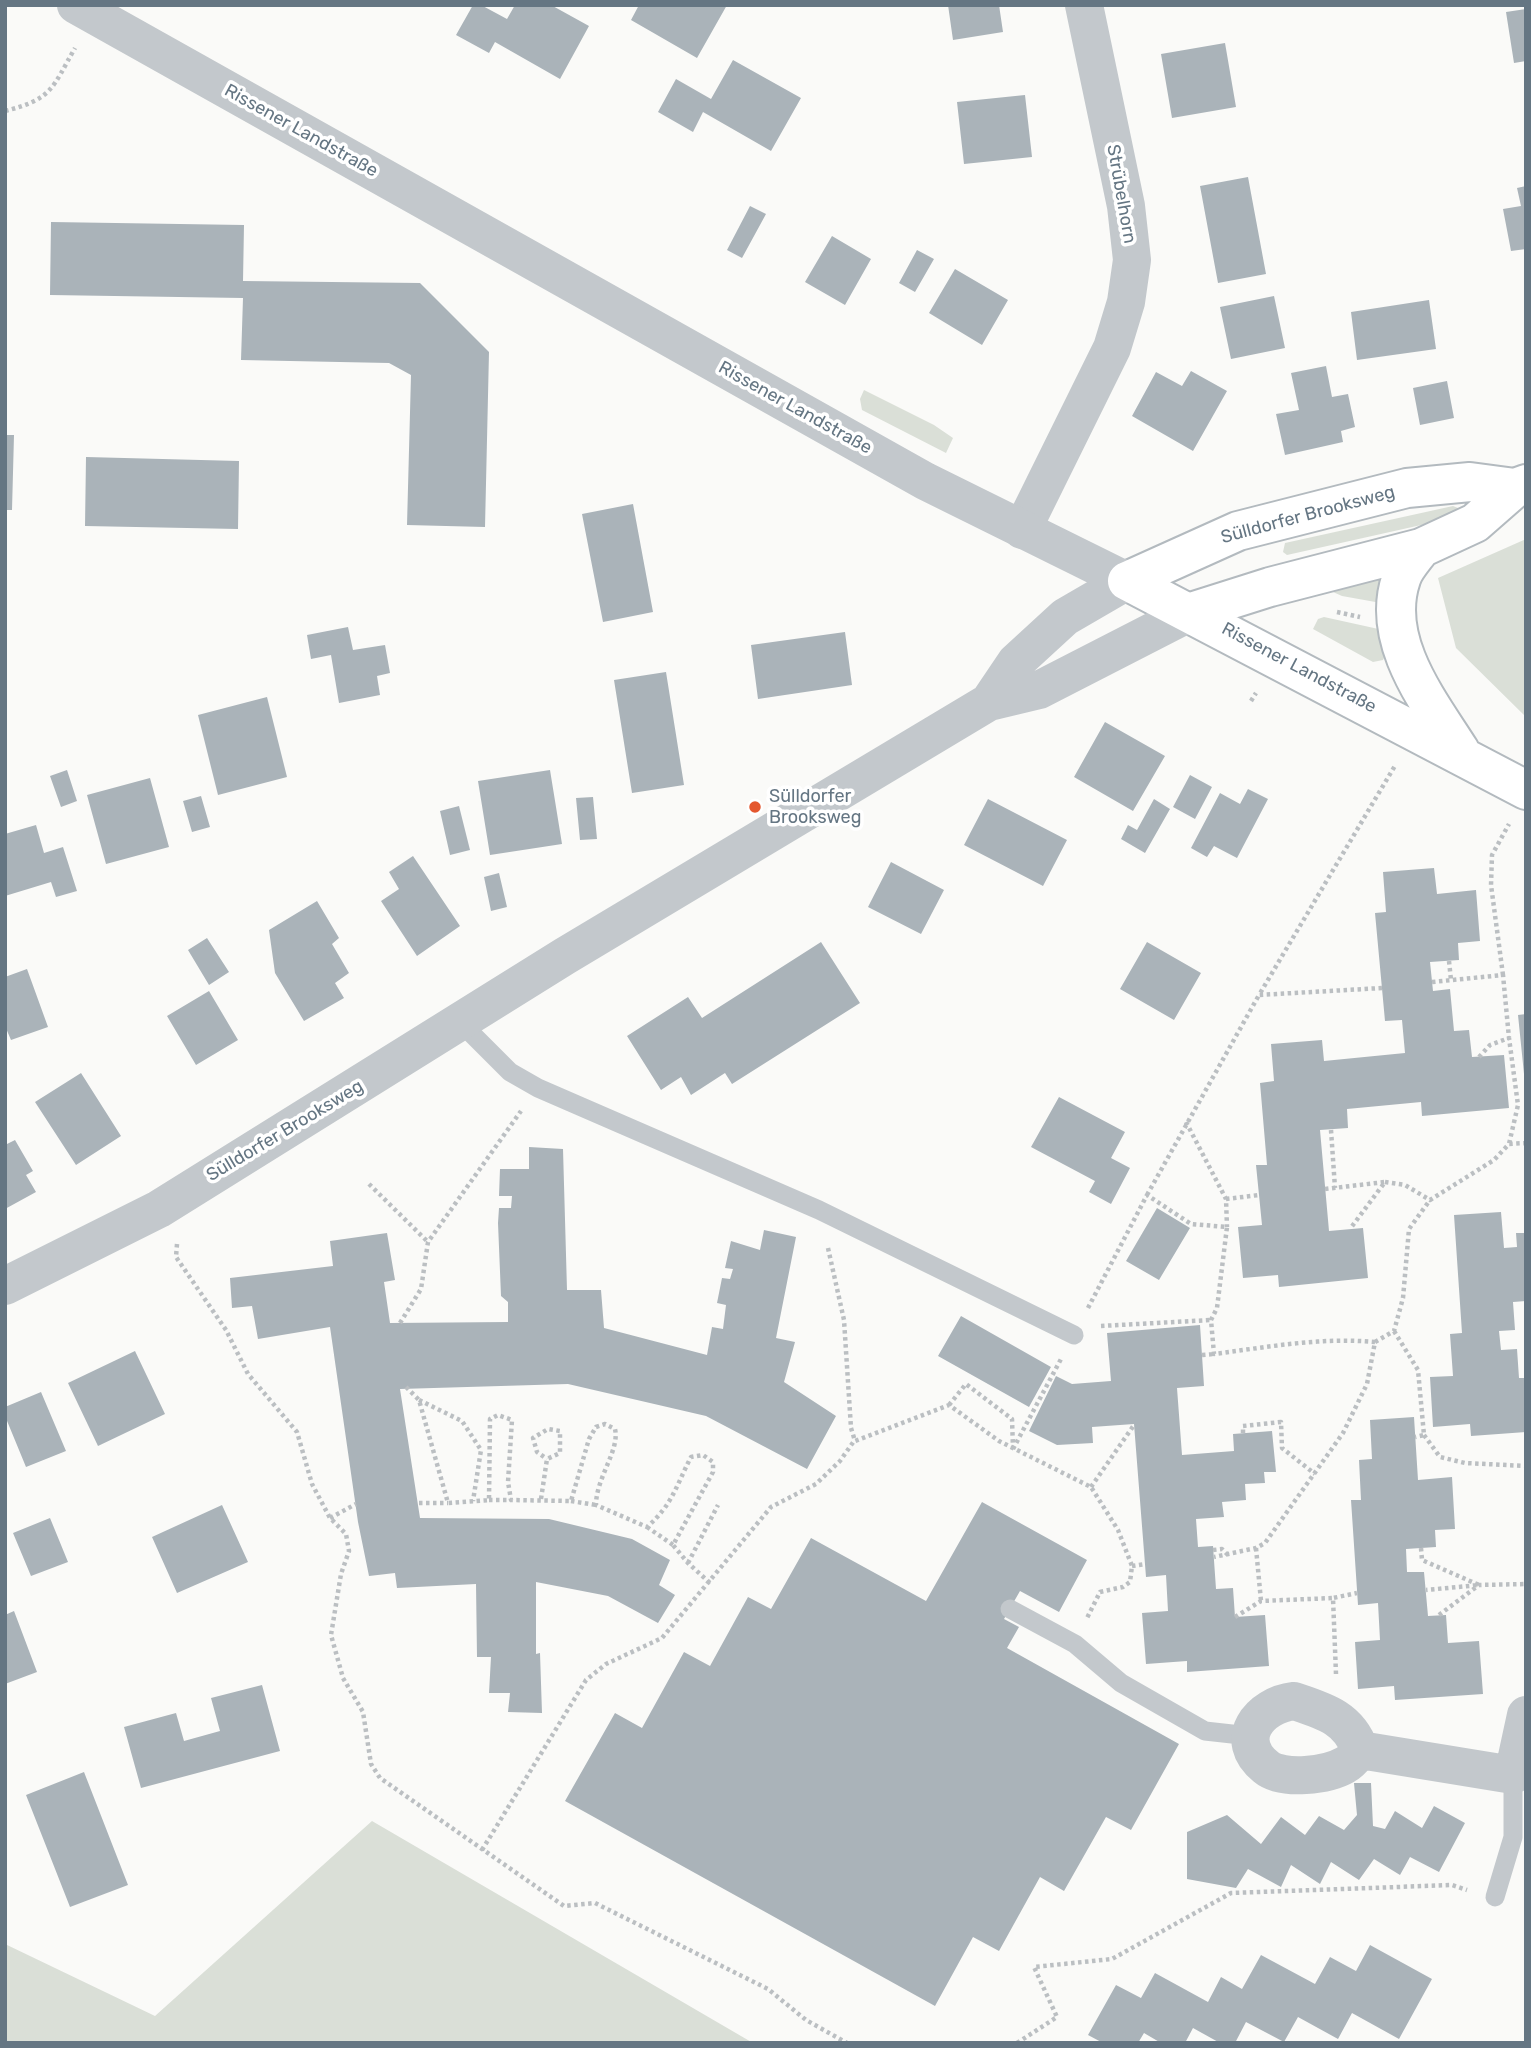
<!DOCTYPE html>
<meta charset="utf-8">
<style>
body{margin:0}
#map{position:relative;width:1531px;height:2048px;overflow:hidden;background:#fafaf8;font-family:Rubik,sans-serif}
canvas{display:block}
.frame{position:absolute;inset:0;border:7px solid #657683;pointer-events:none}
</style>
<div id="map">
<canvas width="1531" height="2048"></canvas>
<div class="frame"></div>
</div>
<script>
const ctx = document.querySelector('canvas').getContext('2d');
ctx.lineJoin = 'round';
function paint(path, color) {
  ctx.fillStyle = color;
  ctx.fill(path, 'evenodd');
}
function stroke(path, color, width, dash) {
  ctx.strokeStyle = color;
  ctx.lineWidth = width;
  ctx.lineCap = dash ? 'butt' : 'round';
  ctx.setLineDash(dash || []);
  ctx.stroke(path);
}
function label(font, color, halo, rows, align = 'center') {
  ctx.font = font + ' Rubik,sans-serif';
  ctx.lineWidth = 7;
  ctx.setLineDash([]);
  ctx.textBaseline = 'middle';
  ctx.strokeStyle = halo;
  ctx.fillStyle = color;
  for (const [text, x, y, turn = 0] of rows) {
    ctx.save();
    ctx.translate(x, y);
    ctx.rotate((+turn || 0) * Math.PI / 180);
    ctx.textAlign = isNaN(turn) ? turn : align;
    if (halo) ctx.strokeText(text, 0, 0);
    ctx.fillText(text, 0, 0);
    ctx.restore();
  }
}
paint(new Path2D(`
 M864 390 934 425 953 438 946 453 862 410 860 399Z
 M1453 506 1463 510 1457 517 1287 555 1283 552 1285 543Z
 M1526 539V717L1456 648 1438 578Z
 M1382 578 1381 603 1342 596 1315 584Z
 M1324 617 1383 630 1387 652 1383 660 1373 662 1313 629 1318 619Z
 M372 1821 753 2043H5V1944L155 2016Z`), '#dadfd7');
paint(new Path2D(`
 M473 5H481L507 19 515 5H551L589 26 560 79 495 42 489 53 456 35Z
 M639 5H727L697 58 631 20Z
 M948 5H999L1003 32 953 40Z
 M1526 9V61L1514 63 1506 12Z
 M1225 43 1236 107 1172 118 1161 54Z
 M733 60 801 98 771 151 703 112 693 132 658 112 676 79 711 99Z
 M1025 95 1032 157 964 164 957 102Z
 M1248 177 1266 274 1218 283 1200 186Z
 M1526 186V249L1511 251 1503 209 1521 206 1517 188Z
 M750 206 766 214 742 258 727 250Z
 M51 222 244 225 243 281 420 283 489 352 485 527 407 525 411 375 389 363 241 360 243 298 50 295Z
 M832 236 871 259 845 305 805 282Z
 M917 250 934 259 915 292 899 283Z
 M955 269 1008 300 982 345 929 313Z
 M1274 296 1285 348 1231 359 1220 307Z
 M1429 300 1436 349 1357 360 1351 312Z
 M1326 366 1332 397 1348 394 1355 427 1341 431 1343 442 1285 455 1276 414 1299 410 1291 373Z
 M1191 371 1227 391 1193 451 1132 416 1156 372 1182 386Z
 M1447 381 1454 418 1420 425 1413 388Z
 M5 435H14L12 510H5Z
 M86 457 239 461 238 529 85 526Z
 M633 504 653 612 603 622 582 514Z
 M348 627 353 650 385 645 390 673 377 676 380 695 339 703 331 655 311 659 307 635Z
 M845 632 852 685 758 699 751 645Z
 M666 672 684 785 632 793 614 680Z
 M267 697 287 777 218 795 198 715Z
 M1105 722 1165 756 1133 811 1074 777Z
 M67 770 77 801 61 807 50 776Z
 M550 770 562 844 490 855 478 781Z
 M1190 775 1212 787 1195 819 1173 807Z
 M150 778 169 847 106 864 87 795Z
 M1248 789 1268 799 1237 858 1214 846 1207 857 1191 848 1220 793 1240 804Z
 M201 796 210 827 192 832 183 801Z
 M593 797 597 839 580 840 576 798Z
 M988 799 1067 840 1043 886 964 845Z
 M1154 799 1170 809 1145 853 1121 839 1128 825 1137 830Z
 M459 806 470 850 450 855 440 811Z
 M36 825 44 853 63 847 77 891 56 897 51 882 5 896V834Z
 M413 856 460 926 417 956 381 901 399 889 389 872Z
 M891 862 944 890 921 934 868 907Z
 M1434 868 1437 894 1476 890 1480 941 1458 943 1459 960 1430 962 1433 991 1450 989 1454 1031 1469 1030 1472 1057 1504 1055 1509 1108 1422 1116 1421 1102 1347 1109 1348 1128 1320 1130 1329 1231 1363 1228 1368 1278 1279 1287 1278 1275 1243 1278 1238 1227 1262 1225 1256 1165H1267L1260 1083 1274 1081 1271 1044 1322 1040 1324 1061 1405 1053 1402 1020 1385 1021 1375 913 1386 912 1383 872Z
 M499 873 507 907 491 911 484 877Z
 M317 901 339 938 332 944 349 973 335 983 344 998 304 1021 275 973 269 930Z
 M207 938 229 972 209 985 188 950Z
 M821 942 860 1003 732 1084 725 1073 691 1095 681 1077 661 1090 627 1036 688 997 702 1018Z
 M1147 942 1201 973 1174 1020 1120 989Z
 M27 969 48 1027 11 1040 5 1026V977Z
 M209 991 238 1040 196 1065 167 1016Z
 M1526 1014V1074H1524L1518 1015Z
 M81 1073 121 1136 76 1165 35 1102Z
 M1059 1097 1125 1132 1111 1158 1130 1168 1111 1204 1089 1192 1095 1181 1031 1147Z
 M15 1140 33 1171 26 1175 36 1192 5 1209V1145Z
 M529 1147 563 1149 567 1290H601L604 1328 707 1355 712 1327 723 1329 726 1305 717 1303 722 1278 730 1279 733 1269 725 1268 731 1241 760 1250 764 1230 796 1237 776 1338 795 1342 784 1382 836 1416 807 1469 706 1416 568 1384 400 1389 420 1518 549 1519 632 1539 670 1560 659 1585 675 1595 658 1623 608 1596 536 1582V1654L540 1653 542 1713 508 1712 510 1693H489L491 1657H477L476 1584 397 1588 395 1573 369 1576 358 1522 330 1327 258 1339 252 1306 232 1308 230 1278 333 1266 330 1241 387 1233 395 1280 384 1282 390 1323 508 1322V1302L501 1296 498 1223 499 1208H511L512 1196H499L500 1169H529Z
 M1157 1208 1190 1228 1159 1280 1126 1261Z
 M1501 1212 1504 1248 1517 1247 1516 1233H1526V1301L1513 1302 1515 1330 1499 1331 1501 1350 1517 1349 1519 1378H1526V1432L1471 1436 1470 1424 1433 1427 1430 1377 1453 1376 1450 1334 1462 1333 1454 1215Z
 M961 1316 1051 1367 1029 1407 938 1356Z
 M1200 1325 1204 1386 1177 1388 1182 1455 1234 1451 1233 1434 1272 1431 1276 1472H1264L1265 1483 1245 1484 1246 1500 1222 1502 1224 1517 1196 1519 1198 1547 1213 1546 1216 1589 1233 1588 1235 1617 1265 1615 1269 1666 1187 1672V1661L1146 1664 1142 1613 1168 1611 1166 1575 1146 1577 1134 1424 1092 1427 1093 1443 1057 1445 1029 1431 1056 1376 1072 1384 1111 1381 1107 1333Z
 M135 1351 165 1414 98 1446 68 1383Z
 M41 1392 66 1451 26 1467 5 1416V1407Z
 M1414 1417 1418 1480 1452 1477 1455 1529 1435 1530 1436 1547 1406 1549 1407 1572H1424L1428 1616 1446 1615 1448 1643 1479 1641 1483 1694 1395 1700 1394 1686 1358 1689 1355 1642 1380 1640 1378 1603 1358 1605 1351 1500H1361L1359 1460 1372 1459 1370 1420Z
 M982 1502 1087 1560 1059 1612 1020 1591 1004 1619 1019 1627 1007 1648 1179 1744 1131 1830 1106 1817 1064 1891 1040 1877 999 1951 973 1937 935 2006 565 1801 615 1713 642 1728 684 1652 710 1666 748 1597 771 1609 811 1538 926 1601Z
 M222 1505 248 1562 177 1593 152 1537Z
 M50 1518 68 1562 31 1576 13 1533Z
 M14 1611 37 1672 5 1684V1615Z
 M262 1685 280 1751 141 1788 124 1727 176 1713 184 1741 220 1731 211 1698Z
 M84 1772 128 1885 70 1907 26 1795Z
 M1354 1783H1371L1373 1826 1385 1829 1395 1811 1422 1828 1434 1806 1465 1823 1439 1872 1410 1857 1400 1875 1374 1859 1359 1880 1331 1862 1320 1884 1291 1865 1281 1887 1248 1869 1236 1888 1187 1879V1832L1227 1815 1261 1844 1281 1817 1305 1835 1319 1816 1344 1830 1357 1815Z
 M1370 1945 1432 1979 1399 2039 1352 2013 1338 2039 1298 2017 1284 2042 1246 2022 1235 2043H1220L1193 2028 1185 2043H1161L1144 2033 1138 2043H1103L1088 2035 1116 1985 1141 1998 1155 1973 1208 2002 1221 1977 1242 1989 1261 1955 1315 1984 1330 1957 1356 1971Z`), '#aab3b9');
const secondary = new Path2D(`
 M1421 548C1414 558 1404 568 1401 579 1380 641 1429 702 1460 751
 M1127 581 1526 790
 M1127 581 1238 531 1407 488 1470 482 1515 488
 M1191 612 1270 587 1421 548 1475 523 1515 488 1526 484`);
stroke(secondary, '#b3babf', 42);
stroke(new Path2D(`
 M5 111C53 99 52 88 75 48
 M1337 612 1360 617
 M1251 701 1256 693
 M1449 961 1451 980
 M1503 975 1491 885 1492 855 1509 824
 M1432 982 1503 975 1509 1038
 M1382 988 1259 995 1396 764
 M1479 1057 1490 1045 1509 1038 1518 1105 1509 1144
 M1186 1122 1226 1199 1227 1227
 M1331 1130 1335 1188
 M1385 1182 1405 1185 1430 1200 1494 1160 1509 1144 1526 1143
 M369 1184 428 1242
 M1325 1189 1385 1182 1350 1229
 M1147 1195 1259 995
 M1226 1199 1259 1195
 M177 1244 176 1257 226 1330 248 1374 297 1432 312 1484 330 1518 346 1534 349 1551 341 1574 331 1635 343 1678 363 1712 371 1764 380 1778 564 1906 595 1903 768 1989 806 2020 847 2043
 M828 1248 844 1320 851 1428 855 1441 949 1405 999 1441 1091 1487 1118 1530 1132 1566 1130 1582 1123 1587 1100 1592 1087 1618
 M1088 1308 1147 1195 1191 1224 1227 1227 1217 1308 1211 1320 1214 1354C1268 1347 1321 1337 1375 1342L1367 1384 1343 1433 1265 1543 1256 1548 1214 1557
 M400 1323 421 1289 428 1242 521 1111
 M1101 1326 1211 1320
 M1394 1331 1418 1370 1424 1435 1415 1437
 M1375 1342 1394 1331 1403 1298 1409 1229 1430 1200
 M1202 1355 1214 1354
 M406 1387 419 1400 448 1503 489 1500 490 1419 498 1415 512 1420 508 1482 511 1500 571 1501 589 1439 596 1427 605 1424 615 1429C620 1450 596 1478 596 1505L647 1527C673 1504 676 1486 691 1457L703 1455 713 1462V1472L673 1545 688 1563 710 1583
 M419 1400 462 1421 481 1450 473 1501
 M949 1405 966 1384 1012 1419 1013 1448
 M1243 1433V1426L1281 1422 1282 1448 1315 1474
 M1424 1435 1440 1457 1465 1463 1526 1466
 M1013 1449 1061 1359
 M1091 1487 1134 1425
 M541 1499 547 1459 560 1453V1431L548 1429 533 1438 537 1452 547 1459
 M489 1500H511
 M571 1501 596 1505
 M419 1503H448
 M330 1518 356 1504
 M647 1527 673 1545
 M1256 1548 1261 1601
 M1421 1548 1422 1560 1479 1585 1426 1590
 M1213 1550 1222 1549 1228 1555
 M688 1563 718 1505
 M1132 1566 1145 1564
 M1439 1615 1479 1585 1526 1584
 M1235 1617 1261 1601 1333 1598
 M1336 1674 1333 1598 1357 1593
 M482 1850 586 1680 606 1664 662 1638 771 1507 816 1484 840 1461 854 1441
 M1017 2043 1057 2017 1034 1967 1112 1959 1231 1893 1452 1885 1467 1890`), '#bbbfc2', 4.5, [3.5, 3.5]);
stroke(new Path2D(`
 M461 1023 510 1072 538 1088 819 1210 1074 1335
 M1010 1609 1075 1644 1121 1683 1205 1731 1250 1736
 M1495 1897 1513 1837V1775`), '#c3c8cc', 19);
stroke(new Path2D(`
 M1022 530 1112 348 1126 302 1132 260 1126 206 1084 5
 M1294 1701C1324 1711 1349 1718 1360 1750 1356 1755 1351 1762 1345 1765 1328 1775 1283 1781 1266 1767 1232 1740 1259 1705 1294 1701Z
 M1360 1750 1513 1775 1526 1715`), '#c3c8cc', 38);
stroke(new Path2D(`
 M76 5 925 481 1127 581
 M989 702 1016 662 1065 617 1127 581
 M5 1286 159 1209 565 956 989 702 1039 690 1191 612`), '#c3c8cc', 38);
stroke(secondary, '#fff', 38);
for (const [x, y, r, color] of [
 [755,807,7,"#e4572e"]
]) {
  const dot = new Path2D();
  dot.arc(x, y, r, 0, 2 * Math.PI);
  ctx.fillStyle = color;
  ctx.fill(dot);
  stroke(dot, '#fff', 2.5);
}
label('18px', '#657683', '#fff', [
 ["Rissener Landstraße",301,131,29],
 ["Strübelhorn",1121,194,80],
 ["Rissener Landstraße",795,408,29],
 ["Sülldorfer Brooksweg",1308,515,-15],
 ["Rissener Landstraße",1299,668,28],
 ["Sülldorfer Brooksweg",285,1131,-31]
]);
label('18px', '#657683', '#fff', [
 ["Sülldorfer",769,797],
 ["Brooksweg",769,818]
], 'left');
</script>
